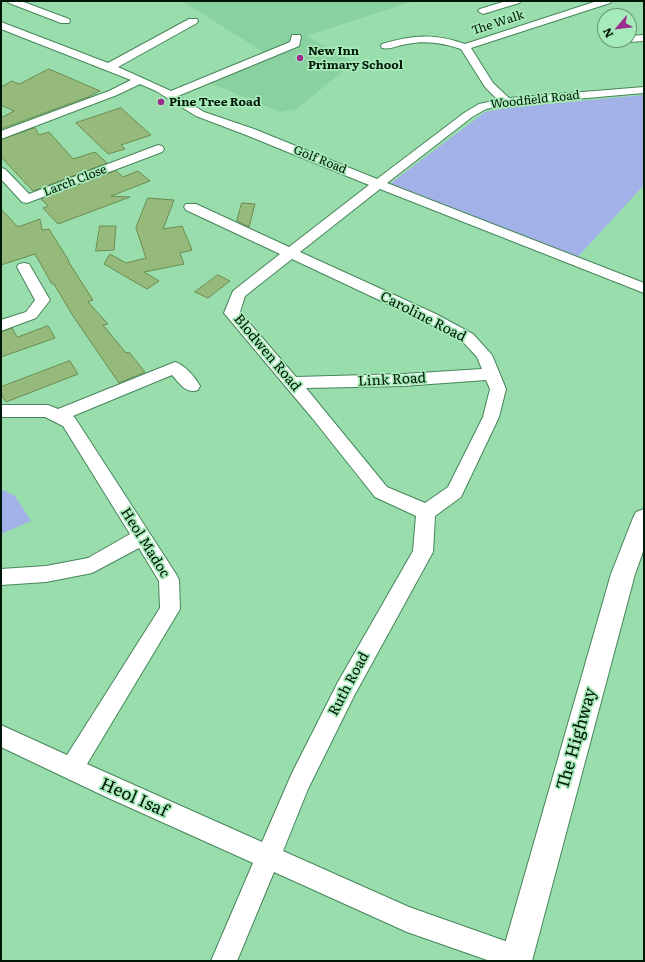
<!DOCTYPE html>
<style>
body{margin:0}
#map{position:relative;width:645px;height:962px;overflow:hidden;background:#9addad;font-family:Literata,serif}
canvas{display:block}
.frame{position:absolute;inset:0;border:2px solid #001606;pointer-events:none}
.north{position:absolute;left:597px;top:8px;width:40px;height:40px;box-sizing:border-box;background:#a7eab9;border:1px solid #649571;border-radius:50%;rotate:242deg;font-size:11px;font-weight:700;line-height:16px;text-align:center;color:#001606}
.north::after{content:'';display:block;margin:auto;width:14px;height:18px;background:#9a2d8e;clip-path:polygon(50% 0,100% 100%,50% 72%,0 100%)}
</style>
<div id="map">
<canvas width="645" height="962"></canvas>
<div class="frame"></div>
<div class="north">N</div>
</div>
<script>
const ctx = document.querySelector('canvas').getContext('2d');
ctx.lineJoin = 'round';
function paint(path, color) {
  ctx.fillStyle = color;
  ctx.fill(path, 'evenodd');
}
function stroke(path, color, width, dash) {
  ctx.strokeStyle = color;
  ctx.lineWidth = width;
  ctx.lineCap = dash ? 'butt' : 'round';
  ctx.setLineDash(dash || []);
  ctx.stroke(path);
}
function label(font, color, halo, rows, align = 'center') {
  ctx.font = font + ' Literata,serif';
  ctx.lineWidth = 3.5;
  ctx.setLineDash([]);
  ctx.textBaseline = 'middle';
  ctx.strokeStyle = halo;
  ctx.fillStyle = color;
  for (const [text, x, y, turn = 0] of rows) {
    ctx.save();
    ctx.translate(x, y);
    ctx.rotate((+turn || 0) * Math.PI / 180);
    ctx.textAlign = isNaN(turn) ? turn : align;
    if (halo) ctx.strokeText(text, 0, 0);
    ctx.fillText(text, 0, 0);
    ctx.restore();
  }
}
paint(new Path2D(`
 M182 1H414L306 36 354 62 297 109 280 112 201 79 265 53Z`), '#89d29f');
paint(new Path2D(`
 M644 95V185L574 261 387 186 485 112 506 108Z
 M1 489 15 496 31 521 1 534Z`), '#a2b1e7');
const building = new Path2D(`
 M49 69 100 91 88 97 1 129V118L14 111 1 105V87L12 81 19 84Z
 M121 108 151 135 121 145 125 149 108 154 76 123Z
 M35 128 39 135 49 132 73 159 95 152 107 163 33 191 1 157V140Z
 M116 171 123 177 138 171 150 181 111 196 130 197 58 224 43 208 48 206 41 199Z
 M148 198 174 200 163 229 182 226 192 250 180 253 184 264 144 272 159 281 147 289 104 264 110 254 126 263 146 258 136 228Z
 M242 203 255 204 249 227 237 221Z
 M1 209 18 227 40 219 42 230 49 229 69 261H68L93 300 88 302 108 324 103 325 126 353 129 352 145 372 119 383 73 316 54 284H52L35 254 1 265Z
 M100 226H116L114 250 96 251Z
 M218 275 230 281 208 298 195 292Z
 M48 326 55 338 1 357V332L12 328 17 337Z
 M70 361 78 374 6 402 1 394V387Z`);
paint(building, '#96ba7b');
stroke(building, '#698c4f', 1);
const street = new Path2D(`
 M7 1H21L69 19 70 21 69 23H61L9 3Z
 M506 1H521L519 3 483 14 478 11 480 9Z
 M597 1H612L610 3 471 48 493 83 509 98 644 87V93L506 105 486 109 472 117 387 183 644 283V293L380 189 300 252 436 314 473 334 492 355 506 389 499 417 461 497 435 516 433 552 354 696 308 789 283 851 409 907 525 948 529 957 527 961H490L407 932 274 872 237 961H211L253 863 104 796 1 747V725L67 755 160 608 159 581 139 548 92 573 46 582 1 585V569L46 566 88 558 130 534 63 426 45 417H1V405H48L58 409 175 362C185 365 195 377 200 386L198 390C186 394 180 384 172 375L73 416 75 418 176 574 179 580 180 609 87 764 262 842 292 773 338 682 413 551 416 516 375 497 313 419 224 313 233 291 280 254 186 210 184 207 186 204H196L289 247 369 185 246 135 196 116 156 91 140 84 117 95 1 139V131L109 91 131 80 1 29V22L108 63 189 19H197L198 21 197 23 118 67 171 91 290 42 292 35H300L301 37 299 46 178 96 204 112 254 129 377 179 464 113 479 104 498 100 485 87 461 49C443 43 426 40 407 44 399 45 390 50 382 48L381 46 382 44C413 35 434 33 465 44ZM292 259 426 322 463 342 477 357 482 369 403 374 296 377 240 312 245 296ZM486 380 490 389 483 417 448 487 425 503 387 487 306 388 403 386Z
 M644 35V41L629 42 625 40H629V36Z
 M158 145 162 146 164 149 162 152 27 203 22 202 1 179V168L5 169 29 194Z
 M24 263 29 264 50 300 36 318 1 331V320L26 312 35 300 17 267 19 264Z`);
const secondary = new Path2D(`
 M644 509V549L635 574 532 961H500L611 574 633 518 636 512Z`);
stroke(street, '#45855a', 2);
stroke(secondary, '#45855a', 2);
paint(street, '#fff');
paint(secondary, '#fff');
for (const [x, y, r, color] of [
 [300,58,4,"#9a2d8e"],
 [161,102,4,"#9a2d8e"]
]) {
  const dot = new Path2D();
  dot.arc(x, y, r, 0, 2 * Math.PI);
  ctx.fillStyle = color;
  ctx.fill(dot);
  stroke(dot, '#a7eab9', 1.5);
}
label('12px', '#001606', '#a7eab9', [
 ["The Walk",498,23,-18],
 ["Woodfield Road",535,100,-6],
 ["Golf Road",320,160,22],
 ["Larch Close",75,181,-21]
]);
label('bold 12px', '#001606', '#a7eab9', [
 ["New Inn",308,51],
 ["Primary School",308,65],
 ["Pine Tree Road",169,102]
], 'left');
label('14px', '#001606', '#a7eab9', [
 ["Caroline Road",423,317,27],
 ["Blodwen Road",267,353,50],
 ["Link Road",392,380,-3],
 ["Heol Madoc",145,543,58],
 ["Ruth Road",349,684,-62]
]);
label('17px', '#001606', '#a7eab9', [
 ["The Highway",577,739,-74],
 ["Heol Isaf",134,798,24]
]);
</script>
